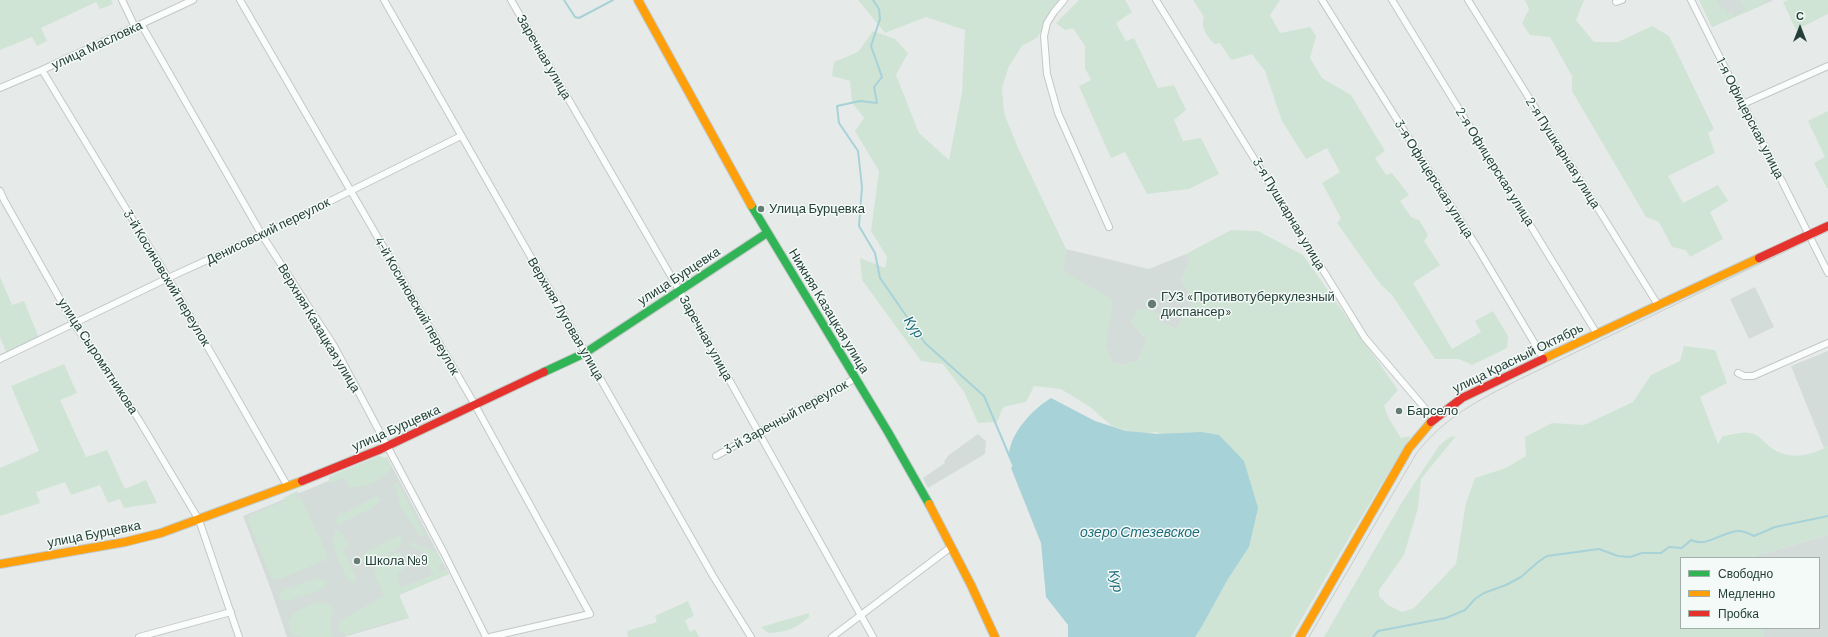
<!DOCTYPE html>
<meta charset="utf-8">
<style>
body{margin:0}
#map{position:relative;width:1828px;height:637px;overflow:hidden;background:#e6ebe9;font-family:Barlow,sans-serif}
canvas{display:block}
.legend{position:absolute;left:1680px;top:557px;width:140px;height:72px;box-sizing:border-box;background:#f4faf7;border:1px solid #a0afaa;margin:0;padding:5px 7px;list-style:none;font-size:12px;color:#233f37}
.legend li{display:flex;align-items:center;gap:8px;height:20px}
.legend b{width:20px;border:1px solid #a0afaa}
.north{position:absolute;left:1780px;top:8px;width:40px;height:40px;-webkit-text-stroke:3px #f4faf7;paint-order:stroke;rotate:0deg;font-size:11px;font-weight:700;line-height:16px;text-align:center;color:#233f37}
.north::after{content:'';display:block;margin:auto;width:14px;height:18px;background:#233f37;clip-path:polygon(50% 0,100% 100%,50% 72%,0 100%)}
</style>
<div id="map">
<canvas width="1828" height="637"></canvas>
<ul class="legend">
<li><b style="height:5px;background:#30b455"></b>Свободно</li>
<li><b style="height:5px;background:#ff9f0a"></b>Медленно</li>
<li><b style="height:5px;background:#e5322d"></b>Пробка</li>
</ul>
<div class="north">С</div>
</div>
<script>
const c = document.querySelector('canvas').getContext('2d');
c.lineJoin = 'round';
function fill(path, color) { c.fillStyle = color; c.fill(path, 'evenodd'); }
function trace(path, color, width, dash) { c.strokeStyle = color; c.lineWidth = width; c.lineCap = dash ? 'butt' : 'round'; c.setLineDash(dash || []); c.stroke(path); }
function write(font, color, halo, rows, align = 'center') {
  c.font = font + ' Barlow,sans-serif'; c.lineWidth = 3; c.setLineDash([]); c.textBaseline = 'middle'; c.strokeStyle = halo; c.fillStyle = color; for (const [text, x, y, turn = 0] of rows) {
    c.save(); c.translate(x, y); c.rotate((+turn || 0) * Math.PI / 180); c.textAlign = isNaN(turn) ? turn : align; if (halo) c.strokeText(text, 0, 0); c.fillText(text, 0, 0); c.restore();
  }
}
const built = new Path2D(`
 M1699 0H1774L1712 27Z
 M1066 249 1149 269 1186 254 1190 261 1181 280 1194 300 1176 329 1157 321V314L1144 308 1131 322 1147 340 1138 361 1121 365 1112 363 1106 347 1062 271Z
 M1755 287 1774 327 1749 339 1730 299Z
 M1828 351V446L1824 448 1791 366Z
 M978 434 986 441 985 454 928 488 923 478 945 463 944 461 949 455Z
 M387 457 449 574 399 595 409 618 344 637H287L270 587 243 516Z
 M1828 535V637H1764V628H1819V558H1748Z`);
const green = new Path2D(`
 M0 0H111L113 4 100 9 96 2 41 28 47 41 37 46 32 37 0 50Z
 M858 0H1061L1055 4 1038 37 1022 46 1009 66 1002 87 1004 113 1018 148 1066 249 1063 271 1113 300 1106 347 1112 363 1121 365 1138 361 1147 340 1131 322 1137 310 1144 308 1158 314 1157 321 1176 329 1194 300 1181 280 1190 261 1186 254 1231 230 1258 231 1303 255 1398 390 1384 406 1389 419 1401 438 1411 436 1353 531 1291 637H1195L1201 628 1228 579 1249 547 1157 432 1137 434 1112 426 1090 407 1061 389 1034 386 1026 402 1003 407 997 422 978 423 964 392 943 364 921 361 862 280 860 258 885 268 887 257 871 231 879 171 855 131 864 118 852 102 850 81 832 76 834 62 858 52 873 31 895 39 908 53 896 75 919 133 949 160 962 93 965 30 926 17 885 33Z
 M1079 0H1125L1132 12 1116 23 1126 41 1134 38 1158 88 1174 85 1186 110 1174 120 1183 141 1201 138 1219 174 1189 189 1147 194 1125 152 1111 158 1079 86 1091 80 1085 68V46L1073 28 1065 30 1056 23Z
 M1193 0H1280L1270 15 1280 33 1310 27 1316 36 1310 58 1322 78 1351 95 1385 151 1375 158 1386 175 1392 173 1409 195 1400 201 1411 217 1419 220 1428 235 1424 241 1440 265 1413 283 1452 349 1481 332 1475 321 1493 311 1508 336 1507 348 1472 365 1459 359H1435L1392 295 1381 285 1337 223 1341 218 1322 183 1340 172 1327 148 1306 159 1282 121 1265 71 1252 54 1231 60 1220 43 1215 44C1208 39 1200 27 1204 17Z
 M1525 0H1584L1576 20 1594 42H1618L1652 26 1669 36 1714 129 1708 133 1715 153 1668 176 1683 203 1718 185 1728 201 1710 212 1723 239 1690 257 1686 250 1672 247 1659 222 1646 217 1572 91V76L1550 37 1530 35 1522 23 1529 9Z
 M1699 0H1716L1721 10 1725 8 1728 14 1732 12 1734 16 1745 10 1740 0H1769L1763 1 1764 4 1712 27Z
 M1788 0H1828V14L1796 30 1783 2Z
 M1828 111V188H1827L1814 163 1825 157 1808 121Z
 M0 277 12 305 24 301 39 338 6 352 0 337Z
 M1684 346 1715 350 1727 383 1700 397 1718 444 1723 436C1731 435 1743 431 1751 433 1760 435 1765 444 1773 449 1789 460 1812 456 1828 446V535L1748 558H1681V628H1764V637H1324L1402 502 1425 467 1439 446 1450 437 1456 436 1421 479 1418 508 1404 555 1379 590V596L1388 605 1402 612 1414 608 1456 564 1466 503 1475 478 1506 468 1526 456 1525 437 1552 423 1584 425 1633 402 1651 375 1680 361Z
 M64 364 77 393 60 400 86 457 107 450 125 489 146 480 157 503 124 508 120 499 108 503 100 485 71 495 65 482 36 492 40 503 0 516V468L39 451 11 386Z
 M379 456 387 458 391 466C389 478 360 489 349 487L343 477 332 483 329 481V477L333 475Z
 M398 483 425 535 420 536C416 529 412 523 407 517 400 509 397 494 395 484Z
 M297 491 299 493 294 497 301 499 327 554 325 560 277 580 271 577 248 520 250 515 292 498 285 500 283 498Z
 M377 496 380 499 379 502 375 504 371 510 362 512 341 524H338L336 522 338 516Z
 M337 529 340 531 349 544 348 547 343 550 357 579 353 583 348 580C342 566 327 544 337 529Z
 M400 535 402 540 401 545 394 551 367 567 361 555Z
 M410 542 437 552 443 563 438 566 440 572 447 569 449 574 399 595 409 618 404 619V618L347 635 339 631 338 626 341 620 384 596 374 572C374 564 393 551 401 553V557L405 564 404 569 397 573 399 577 397 579 401 587 433 575 423 551 409 545Z
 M317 579 326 581V585L323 589 287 601 281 600 279 595 283 590Z
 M688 601 694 616 685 620 690 632 695 629 699 637H628L627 631 657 622 655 616Z
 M314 603 329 604 333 608 330 627 333 634 331 637H304L292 634 288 623 292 614Z
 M809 613V617C797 628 784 633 768 633L761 627Z`);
const water = new Path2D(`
 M1051 398 1095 421 1126 431 1158 434 1201 432 1219 435 1244 461 1258 508 1249 547 1228 579 1201 628 1195 637H1068V625L1046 597 1041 543 1011 468 1013 466C1012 462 1009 458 1009 454 1011 432 1033 409 1051 398Z`);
const stream = new Path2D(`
 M564 0 575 17 579 18 613 0
 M873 0 879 9 880 19 871 46 882 77 874 87 877 103 860 101 837 106 839 123 858 151 862 187 859 226 875 253 880 278 925 343 984 396 1014 467
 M1373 637 1378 631 1446 618 1465 610 1475 599 1484 593 1506 585 1521 577 1538 562 1547 556 1599 549 1618 556 1630 557 1642 553H1661L1669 547 1682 548 1691 540C1708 548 1722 531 1739 531 1744 531 1750 534 1754 536L1775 527 1828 516`);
const street = new Path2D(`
 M122 0 135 27
 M240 0 475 405 590 614 490 637
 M384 0 713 576 751 637
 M511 0 679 290 873 637
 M1064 0 1054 12 1047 23 1044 36 1047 74 1058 113 1109 227
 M1156 0 1365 338 1434 419
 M1322 0 1477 247 1544 359
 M1392 0 1597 334
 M1468 0 1658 305
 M1691 0 1828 273
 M1616 2 1622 0
 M141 24 262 235 334 346 444 553 486 637
 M42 70 168 278 288 487
 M0 88 42 70 193 0
 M1743 104 1828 66
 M0 191 4 200 74 324 107 370 139 420 199 520 239 637
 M0 359 168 278 262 235 461 136
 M1738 373 1744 376H1753L1828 343
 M716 456 856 378
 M139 637 231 612
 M832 637 951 547`);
const fast = new Path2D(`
 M751 205 888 432 929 504
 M544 372 585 353 767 233`);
const slow = new Path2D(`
 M638 0 751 205
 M1543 359 1759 258
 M929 504 971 585 995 637
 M0 564 125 542 161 533 302 481
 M1300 637 1409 448 1431 422`);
const jam = new Path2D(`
 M1759 258 1828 226
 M1431 422 1462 398 1543 359
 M302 481 381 449 544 372`);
const tram = new Path2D(`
 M1309 637 1416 454C1443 418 1479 400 1518 380L1828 231`);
const markers = [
 [761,209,4,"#677b75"],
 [1152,304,5,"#677b75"],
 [1399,411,4,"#677b75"],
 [357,561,4,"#677b75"]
];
const streetNames = [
 ["улица Масловка",97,45,-25],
 ["Заречная улица",544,57,60],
 ["1-я Офицерская улица",1750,118,63],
 ["2-я Пушкарная улица",1563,153,58],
 ["2-я Офицерская улица",1495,167,58],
 ["3-я Офицерская улица",1434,179,58],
 ["3-я Пушкарная улица",1289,214,59],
 ["Денисовский переулок",268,231,-26],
 ["улица Бурцевка",679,276,-33],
 ["3-й Косиновский переулок",167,278,59],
 ["4-й Косиновский переулок",417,306,60],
 ["Нижняя Казацкая улица",829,311,59],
 ["Верхняя Луговая улица",566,319,60],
 ["Верхняя Казацкая улица",319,328,59],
 ["Заречная улица",706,338,61],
 ["улица Сыромятникова",98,356,57],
 ["улица Красный Октябрь",1518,358,-26],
 ["3-й Заречный переулок",786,417,-29],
 ["улица Бурцевка",396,428,-24],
 ["улица Бурцевка",94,534,-11]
];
const poiNames = [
 ["Улица Бурцевка",769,209],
 ["ГУЗ «Противотуберкулезный",1161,297],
 ["диспансер»",1161,312],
 ["Барсело",1407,411],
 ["Школа №9",365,561]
];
const waterNames = [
 ["Кур",914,327,55],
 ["озеро Стезевское",1140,532],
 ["Кур",1116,581,77]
];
fill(built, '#d4dcd9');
fill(green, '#cfe4d5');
fill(water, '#a7d2d8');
trace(stream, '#a7d2d8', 2);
trace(street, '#c3c8c6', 8);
trace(fast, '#c1c9c6', 10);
trace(slow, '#c1c9c6', 10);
trace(jam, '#c1c9c6', 10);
trace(street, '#fbfcfc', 6);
trace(fast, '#30b455', 8);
trace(slow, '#ff9f0a', 8);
trace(jam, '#e5322d', 8);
trace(tram, '#c8ccca', 1);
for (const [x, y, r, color] of markers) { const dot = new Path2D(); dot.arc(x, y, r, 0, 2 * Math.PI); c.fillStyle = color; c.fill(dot); trace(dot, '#f4faf7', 1.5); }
write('13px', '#233f37', '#f4faf7', streetNames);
write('13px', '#233f37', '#f4faf7', poiNames, 'left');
write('italic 14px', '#1d6c7b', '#f4faf7', waterNames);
</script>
